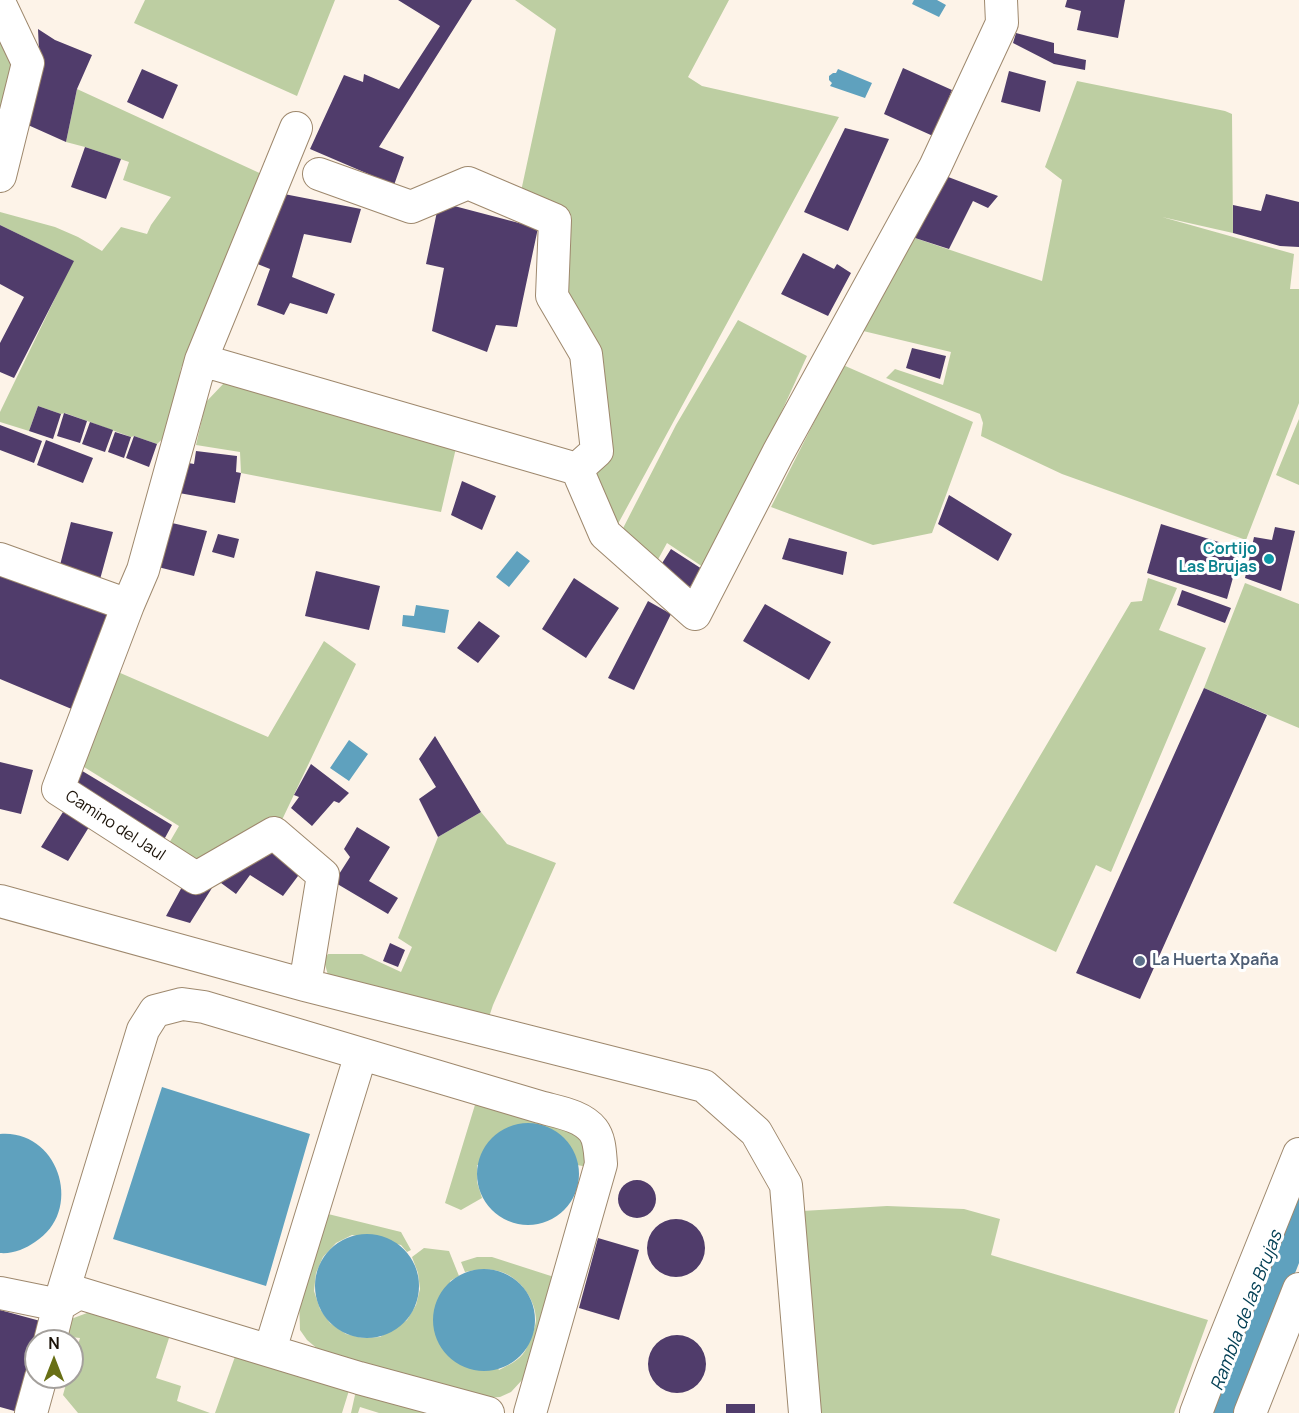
<!DOCTYPE html>
<meta charset="utf-8">
<style>
body{margin:0}
#map{position:relative;width:1299px;height:1413px;overflow:hidden;background:#fdf3e8;font-family:Manrope,sans-serif}
canvas{display:block}
.north{position:absolute;left:24px;top:1329px;width:60px;height:60px;box-sizing:border-box;background:#fff;border:2px solid #a4a09c;border-radius:50%;rotate:0deg;font-size:16px;font-weight:700;line-height:24px;text-align:center;color:#1b1208}
.north::after{content:'';display:block;margin:auto;width:21px;height:27px;background:#686f15;clip-path:polygon(50% 0,100% 100%,50% 72%,0 100%)}
</style>
<div id="map">
<canvas width="1299" height="1413"></canvas>
<div class="north">N</div>
</div>
<script>
const c = document.querySelector('canvas').getContext('2d');
c.lineJoin = 'round';
function fill(path, color) { c.fillStyle = color; c.fill(path, 'evenodd'); }
function trace(path, color, width, dash) { c.strokeStyle = color; c.lineWidth = width; c.lineCap = dash ? 'butt' : 'round'; c.setLineDash(dash || []); c.stroke(path); }
function write(font, color, halo, rows, align = 'center') {
  c.font = font + ' Manrope,sans-serif'; c.lineWidth = 6; c.setLineDash([]); c.textBaseline = 'middle'; c.strokeStyle = halo; c.fillStyle = color; for (const [text, x, y, turn = 0] of rows) {
    c.save(); c.translate(x, y); c.rotate((+turn || 0) * Math.PI / 180); c.textAlign = isNaN(turn) ? turn : align; if (halo) c.strokeText(text, 0, 0); c.fillText(text, 0, 0); c.restore();
  }
}
const green = new Path2D(`
 M145 0H335L297 96 134 23Z
 M515 0H729L688 77 702 86 839 117 613 533 589 469 603 456 560 296 562 212 520 196 556 29Z
 M0 38 9 55 15 80 0 143Z
 M1077 81 1225 111 1232 114 1233 233 1162 217 1294 254 1290 289H1299V403L1246 540 1062 474 981 436 983 423 980 414 886 378 895 369 943 385 951 352 859 330 909 236 1042 281 1062 180 1045 167Z
 M77 89 266 176 181 368 169 433 157 444 134 436 131 437 65 413 61 414 38 406 29 431 0 422V412L73 261 0 225V212L55 227 78 237 102 251 121 227 147 234 151 225 171 197 123 180 129 162 85 147 66 142Z
 M738 320 807 356 709 571 667 543 655 565 618 538 676 425Z
 M843 365 973 422 932 533 873 545 771 507Z
 M225 382 456 448 441 512 241 473 240 452 196 445 206 402Z
 M1299 419V485L1276 475Z
 M1148 578 1177 588 1159 630 1206 648 1111 872 1096 865 1056 952 953 903 1131 602 1142 601Z
 M1245 583 1299 604V728L1204 688Z
 M324 641 356 664 281 822 196 866 165 850 179 826 76 762 118 672 268 737Z
 M481 812 507 844 556 863 493 1005 488 1020 328 975 324 961 328 954H362L401 972 412 947 398 938 438 837Z
 M478 1095 581 1135 588 1167 577 1165 576 1158 477 1165V1182L482 1198 461 1210 445 1203Z
 M887 1206 964 1209 1000 1219 991 1255 1208 1320 1174 1413H816L802 1211Z
 M324 1213 401 1232 411 1250 407 1252 401 1245 352 1235 336 1243 323 1257 316 1273 314 1291 320 1309 330 1323 346 1334 363 1338 380 1337 407 1320 416 1305 420 1289 418 1273 412 1257 424 1248 449 1251 459 1276 450 1281 499 1370C508 1365 519 1361 525 1351 528 1346 536 1326 536 1320 536 1299 518 1275 498 1271 486 1268 476 1270 465 1272L461 1262 477 1257H492L554 1277 523 1379 511 1392 500 1397 486 1398 319 1350 307 1340 300 1330 299 1298Z
 M95 1310 170 1335 156 1378 181 1386 177 1401 210 1413H78L63 1395 68 1377H72V1365L80 1338 62 1336 71 1319Z
 M237 1351 351 1384 342 1413H215Z
 M357 1386 447 1413H379L360 1407 358 1413H351Z`);
const water = new Path2D(`
 M914 0H937L946 5 939 17 912 4Z
 M838 69 872 83 865 98 830 86 832 83 829 80V76L833 73H836Z
 M517 551 530 561 509 587 496 577Z
 M416 605 449 610 445 633 402 626 403 615 414 616Z
 M349 740 368 754 349 781 330 768Z
 M162 1087 310 1134 266 1286 113 1239Z
 M477 1174a51 51 0 1 1 102 0a51 51 0 1 1-102 0Z
 M0 1134C59 1129 85 1211 35 1242 25 1249 13 1254 0 1253Z
 M1299 1178V1263L1240 1413H1205Z
 M315 1286a52 52 0 1 1 104 0a52 52 0 1 1-104 0Z
 M433 1320a51 51 0 1 1 102 0a51 51 0 1 1-102 0Z`);
const building = new Path2D(`
 M398 0H472L379 147 404 157 394 185 310 149 344 75 363 82 364 74 399 89 440 26Z
 M1067 0H1125L1118 38 1077 30 1081 11 1065 7Z
 M38 29 55 40 92 55 77 89 66 142 28 125 40 73Z
 M1016 33 1054 43V53L1086 60 1085 70 1054 64 1013 43Z
 M903 68 952 90 933 136 884 114Z
 M142 69 178 85 163 119 127 102Z
 M1009 71 1046 81 1040 112 1001 102Z
 M845 128 889 139 848 231 804 212Z
 M85 147 121 159 106 199 71 187Z
 M943 175 998 196 988 208 973 201 949 249 909 236Z
 M284 194 361 209 351 243 304 234 292 277 335 294 327 314 290 303 284 315 257 305 270 269 255 263Z
 M1266 194 1299 202V247L1280 246 1233 233V205L1261 211Z
 M439 202 538 228 517 327 496 325 487 352 432 331 444 268 426 264Z
 M0 225 74 261 14 378 0 372V343L24 297 0 284Z
 M803 253 834 269 837 264 851 273 828 316 781 294Z
 M912 348 946 356 940 379 906 368Z
 M38 406 61 414 53 439 29 431Z
 M64 413 87 421 80 443 57 436Z
 M90 422 113 430 105 452 82 444Z
 M0 425 42 441 34 463 0 450Z
 M115 432 131 437 124 458 108 452Z
 M134 436 157 444 149 467 126 458Z
 M46 440 93 458 83 483 37 465Z
 M196 451 237 456 236 472 241 473 235 503 179 493 183 462 194 464Z
 M462 481 496 496 482 530 451 515Z
 M949 495 1012 534 998 561 938 524Z
 M71 522 113 532 99 583 58 573Z
 M172 523 207 531 194 576 158 567Z
 M1161 524 1241 549 1227 599 1147 573Z
 M1275 527 1295 531 1281 591 1245 578 1254 537 1272 540Z
 M218 534 239 539 234 558 212 552Z
 M789 538 847 552 843 575 782 559Z
 M671 549 702 569 690 587 659 568Z
 M316 571 380 586 369 630 305 616Z
 M0 572 105 612 111 625 74 710 0 679Z
 M574 578 619 608 586 658 542 629Z
 M1182 590 1231 608 1225 623 1177 605Z
 M648 601 671 614 634 690 608 678Z
 M765 604 831 642 809 680 743 641Z
 M479 621 500 636 478 663 457 648Z
 M1204 688 1267 715 1140 999 1076 973Z
 M435 736 481 812 438 837 419 799 436 787 419 759Z
 M0 762 33 770 21 814 0 809Z
 M311 764 349 793 339 803 334 801 312 826 291 808 299 797 294 795Z
 M79 769 172 825 160 847 66 786Z
 M63 812 89 827 68 861 41 847Z
 M357 827 390 847 369 881 398 898 388 914 334 882 350 857 344 849Z
 M275 843 304 868 283 896 250 875 236 894 217 880Z
 M217 880 190 923 166 916 183 885Z
 M390 943 405 950 398 967 383 961Z
 M618 1199a19 19 0 1 1 38 0a19 19 0 1 1-38 0Z
 M647 1248a29 29 0 1 1 58 0a29 29 0 1 1-58 0Z
 M598 1238 639 1250 619 1320 579 1308Z
 M0 1310 44 1322 36 1341V1349L18 1412 0 1407Z
 M648 1364a29 29 0 1 1 58 0a29 29 0 1 1-58 0Z
 M726 1404H755V1413H726Z`);
const minor = new Path2D(`
 M0 4 28 63 0 176
 M319 174 411 207 468 183 555 220 552 296 586 354 597 451 577 469
 M201 360 577 469 605 534 695 614 778 453 935 167 1002 23 1001 0
 M0 559 128 605 58 789 196 878 274 833 323 875 305 985
 M128 605 143 570 201 360 296 128
 M0 901 305 985 704 1086 756 1132 786 1185 805 1413
 M0 1293 59 1305 143 1030 155 1011 182 1004 204 1007 540 1107C557 1112 581 1115 593 1130 600 1139 600 1153 601 1164L530 1413
 M50 1341 59 1305 79 1293 359 1378 488 1413
 M270 1350 361 1054
 M31 1413 41 1377
 M1196 1413 1213 1368 1299 1154
 M1250 1413 1299 1289`);
const markers = [
 [1269,559,6,"#0f9aa8"],
 [1140,961,6,"#5c6f8a"]
];
const cultureNames = [
 ["Cortijo",1257,550],
 ["Las Brujas",1257,568]
];
const streetNames = [
 ["Camino del Jaul",115,826,33]
];
const serviceNames = [
 ["La Huerta Xpaña",1152,961]
];
const waterNames = [
 ["Rambla de las Brujas",1247,1311,-69]
];
fill(green, '#bdcea2');
fill(water, '#5fa1be');
fill(building, '#503c6b');
trace(minor, '#9e886d', 34);
trace(minor, '#fff', 32);
for (const [x, y, r, color] of markers) { const dot = new Path2D(); dot.arc(x, y, r, 0, 2 * Math.PI); c.fillStyle = color; c.fill(dot); trace(dot, '#fff', 2); }
write('bold 16px', '#0d838f', '#fff', cultureNames, 'right');
write('16px', '#1b1208', '#fff', streetNames);
write('bold 16px', '#4e5e75', '#fff', serviceNames, 'left');
write('italic 18px', '#044055', '#fff', waterNames);
</script>
